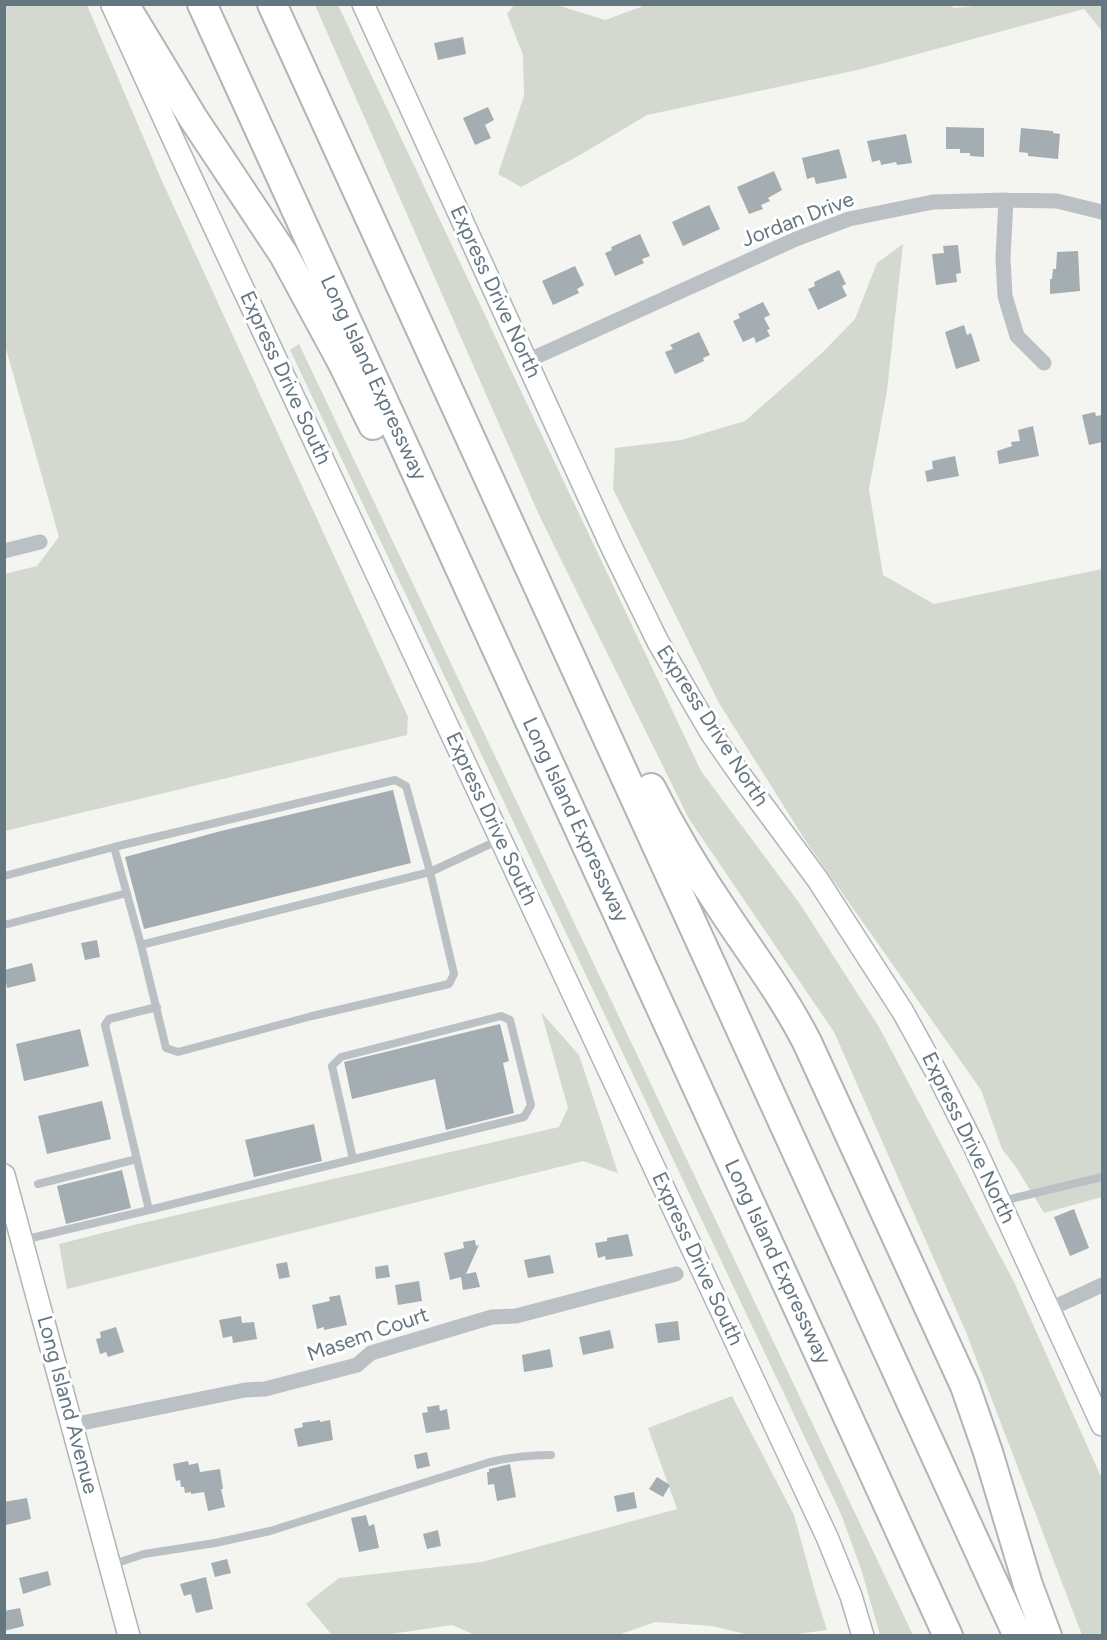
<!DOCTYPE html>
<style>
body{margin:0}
#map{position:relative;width:1107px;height:1640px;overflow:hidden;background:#f4f4f0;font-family:Figtree,sans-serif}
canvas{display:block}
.frame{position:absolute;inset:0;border:6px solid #647781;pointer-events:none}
</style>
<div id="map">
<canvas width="1107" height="1640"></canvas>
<div class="frame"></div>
</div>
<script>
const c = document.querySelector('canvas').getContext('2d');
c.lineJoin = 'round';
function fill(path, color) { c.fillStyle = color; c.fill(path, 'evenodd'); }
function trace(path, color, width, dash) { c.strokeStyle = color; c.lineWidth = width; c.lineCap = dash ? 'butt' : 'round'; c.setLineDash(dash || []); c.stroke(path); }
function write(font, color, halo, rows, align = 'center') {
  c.font = font + ' Figtree,sans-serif'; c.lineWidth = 6; c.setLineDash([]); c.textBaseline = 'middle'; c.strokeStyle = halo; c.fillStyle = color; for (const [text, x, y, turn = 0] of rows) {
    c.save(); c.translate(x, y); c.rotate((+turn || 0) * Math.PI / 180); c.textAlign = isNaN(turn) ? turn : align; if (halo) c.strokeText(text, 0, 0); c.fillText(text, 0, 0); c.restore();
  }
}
const green = new Path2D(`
 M5 4 87 5 162 181 408 717 407 735 5 831V574L37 566 59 537 5 345Z
 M543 4 560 6 605 20 649 4H952L953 8 995 4H1102V31L1084 9 862 69 647 115 580 155 521 187 498 174 524 96 523 55 507 14 514 5Z
 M315 5H338L701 771 800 904 879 1027 1014 1282 1102 1479V1635H1082L966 1332 834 1032 689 819 539 515Z
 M903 244 887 391 869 489 883 575 934 604 1102 569V1197L1044 1213 1016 1167 1002 1149 981 1090 807 843 719 703 613 489 615 448 681 440 745 421 822 353 855 319 877 263Z
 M299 344 913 1635H880L861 1569 841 1514 290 350Z
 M541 1012 579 1055 618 1173 583 1161 67 1289 59 1244 138 1224 559 1127 568 1108Z
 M732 1396 794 1515 816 1595 827 1630 790 1635 754 1636 712 1626 655 1622 615 1636 475 1635 452 1625 384 1635H332L306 1604 339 1578 482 1562 677 1509 648 1428Z`);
const building = new Path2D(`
 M463 37 466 54 438 60 434 43Z
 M488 107 494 120 485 125 491 138 475 145 463 118Z
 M946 127 984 128V157L970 156V153H960V149H946Z
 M1021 128 1053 131V133L1060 134 1058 159 1028 156V153L1019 152Z
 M906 134 912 163 897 165 896 162 881 165 880 160 872 162 867 141Z
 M839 149 847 178 816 184 814 177 807 179 802 158Z
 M774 171 782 190 768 198 770 201 761 205 763 209 749 214 737 187Z
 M709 205 720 229 683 246 672 222Z
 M640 234 650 256 642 259 644 263 615 276 605 253 612 250 611 247Z
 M958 245 961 273 956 274 957 282 936 285 932 254 944 253 943 246Z
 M1078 251 1080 291 1050 294V279H1052L1053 269H1056L1057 252Z
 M575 266 584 285 577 289 579 293 553 305 542 281Z
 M839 270 846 284 842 286 847 296 818 310 808 289 815 286 814 282Z
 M763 302 770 315 764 318 770 329 767 330 770 336 756 343 754 337 743 342 733 321 740 318 738 314Z
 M964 325 967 335 971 333 980 361 956 369 945 332Z
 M699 332 710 355 703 358 704 361 675 374 665 352 673 349 670 345Z
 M1095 412 1096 416 1102 415V442L1089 445 1082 415Z
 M1033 426 1039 456 999 464 997 451 1012 446 1011 442 1020 441 1018 430Z
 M955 456 959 476 927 482 925 471 933 469 932 461Z
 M393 790 411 863 144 929 125 857 221 831Z
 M97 940 100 957 85 960 81 943Z
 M32 963 36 981 7 988 4 970Z
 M500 1024 509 1061 503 1063 514 1113 446 1130 435 1079 352 1099 344 1062Z
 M80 1029 89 1066 24 1081 16 1044Z
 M102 1101 111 1139 47 1154 38 1116Z
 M314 1124 322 1161 254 1177 245 1140Z
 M122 1170 131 1208 66 1224 57 1186Z
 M1074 1209 1089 1248 1070 1256 1054 1217Z
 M628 1234 633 1256 606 1260 605 1256 598 1258 595 1243 607 1241V1238Z
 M475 1240 476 1246 479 1245 466 1274 476 1272 480 1287 463 1290 461 1277 450 1280 444 1253 464 1248 463 1242Z
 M550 1255 554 1273 528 1278 524 1260Z
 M287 1262 290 1277 279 1279 276 1264Z
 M388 1265 390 1277 376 1279 375 1267Z
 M419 1281 422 1301 398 1305 395 1285Z
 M340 1295 347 1325 324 1330V1327L317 1329 312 1305 330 1301 329 1297Z
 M241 1316 242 1323 254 1322 257 1339 233 1343 232 1336 223 1338 219 1320Z
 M678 1321 680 1340 658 1343 655 1324Z
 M116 1327 124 1352 108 1357 106 1352 100 1354 96 1339 101 1338 100 1332Z
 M610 1330 614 1348 583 1355 579 1337Z
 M550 1349 553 1367 524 1372 522 1355Z
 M439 1405 440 1411 447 1409 450 1429 426 1433 422 1413 428 1412 427 1407Z
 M320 1420V1422L330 1420 333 1440 298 1447 294 1429 303 1427 302 1423Z
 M427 1452 430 1466 417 1469 414 1455Z
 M188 1461 189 1465 198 1463 200 1472 220 1469 223 1489H221L225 1507 208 1511 204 1492 191 1494V1492L185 1493 184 1487H181L180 1480 176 1481 173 1464Z
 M510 1464 516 1497 497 1501 494 1484 488 1485 487 1472H489V1469Z
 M657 1477 670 1485 663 1497 649 1489Z
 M634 1492 637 1508 617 1512 614 1496Z
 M27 1498 31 1519 6 1525 4 1502Z
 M366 1515 369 1526 374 1524 379 1548 359 1552 351 1518Z
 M438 1530 441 1546 427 1549 423 1534Z
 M227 1559 231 1573 215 1577 211 1563Z
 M48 1571 51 1585 23 1594 19 1578Z
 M206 1577 213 1609 196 1613 191 1594 184 1596 180 1584Z
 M20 1608 24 1626 4 1631V1611Z`);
const lane = new Path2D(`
 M4 876 114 847
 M4 925 127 893
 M141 945 114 847 395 780 406 786 430 872 454 974 449 984 312 1016 178 1052 166 1048 141 945 430 872 499 840
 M38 1184 137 1159
 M1002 1201 1102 1177
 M149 1210 524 1117 531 1105 510 1020 501 1016 341 1057 332 1066 353 1159
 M23 1240 149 1210 105 1025 109 1019 157 1007
 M111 1565 144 1554 215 1543 270 1531 490 1462C511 1457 530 1455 551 1455`);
const street = new Path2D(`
 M1006 200 1003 258 1005 296 1017 336 1044 363
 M527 361 796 239 849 219 933 202 1006 200 1057 201 1102 212
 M4 551 40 542
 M1050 1309 1102 1285
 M72 1425 245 1390 265 1389 357 1365 371 1353 492 1317 516 1316 676 1274`);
const secondary = new Path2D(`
 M363 4 612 548 658 642 711 733 741 776 818 880 903 1012 940 1079 975 1148 1102 1425
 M112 5 181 156 827 1537 851 1596 863 1636
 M4 1175 129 1636`);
const highway = new Path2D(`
 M124 4 193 118 284 255 342 362 373 425
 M202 4 948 1636
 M272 4 1018 1636
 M651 788C673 832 698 874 726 915 754 957 784 997 807 1042L965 1386 988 1452 1028 1585 1047 1636`);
const streetNames = [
 ["Jordan Drive",798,220,-21],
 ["Express Drive North",495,292,65],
 ["Express Drive South",285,378,65],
 ["Long Island Expressway",373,378,65],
 ["Express Drive North",712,726,57],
 ["Express Drive South",491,819,65],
 ["Long Island Expressway",575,820,65],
 ["Express Drive North",968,1138,64],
 ["Express Drive South",697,1259,65],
 ["Long Island Expressway",777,1262,65],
 ["Masem Court",368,1335,-19],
 ["Long Island Avenue",67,1405,75]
];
fill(green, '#d4d9d0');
fill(building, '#a4aeb2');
trace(secondary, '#afb6b9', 24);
trace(highway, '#b0b5b7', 32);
trace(lane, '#bac0c3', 8);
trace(street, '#bac0c3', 15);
trace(secondary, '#fff', 21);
trace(highway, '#fff', 28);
write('21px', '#647781', '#fff', streetNames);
</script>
